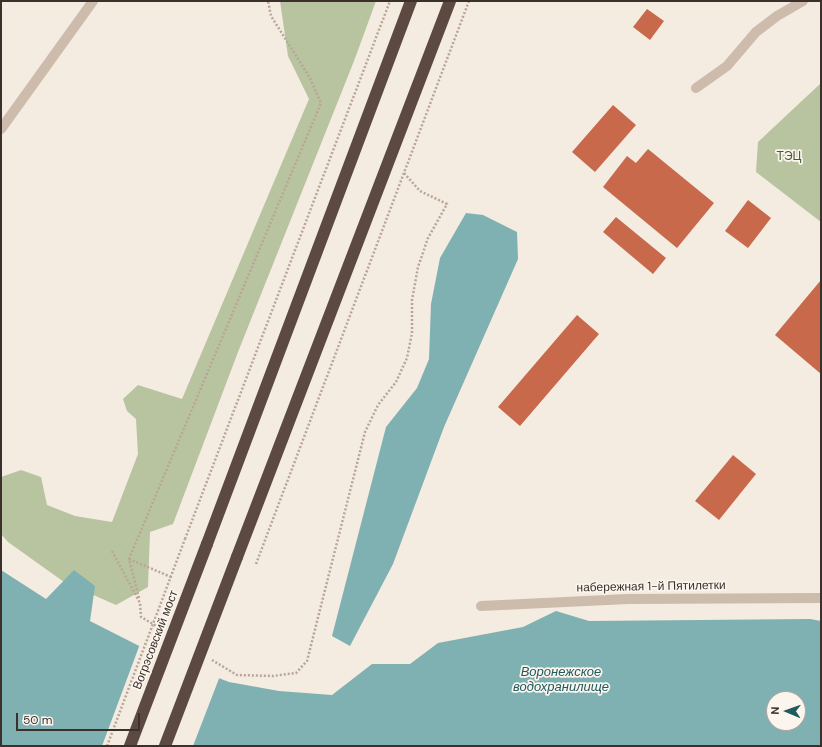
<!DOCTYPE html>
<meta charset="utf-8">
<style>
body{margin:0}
#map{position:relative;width:822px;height:747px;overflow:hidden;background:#f4ebe1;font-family:"DM Sans",sans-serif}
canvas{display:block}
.frame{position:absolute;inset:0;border:2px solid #3b302b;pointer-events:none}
.north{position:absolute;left:766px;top:691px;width:40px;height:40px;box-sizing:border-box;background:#fbf5ee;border:1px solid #aea6a0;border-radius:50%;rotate:272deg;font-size:11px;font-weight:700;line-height:16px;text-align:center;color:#3b302b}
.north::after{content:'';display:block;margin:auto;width:14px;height:18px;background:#1f5a5e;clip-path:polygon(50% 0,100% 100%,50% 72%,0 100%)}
.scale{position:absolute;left:16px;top:713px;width:124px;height:18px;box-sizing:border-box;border:2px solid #3b302b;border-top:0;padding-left:5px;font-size:12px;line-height:14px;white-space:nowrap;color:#3b302b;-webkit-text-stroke:3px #fbf5ee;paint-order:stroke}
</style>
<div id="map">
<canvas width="822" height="747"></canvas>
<div class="frame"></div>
<div class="north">N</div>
<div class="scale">50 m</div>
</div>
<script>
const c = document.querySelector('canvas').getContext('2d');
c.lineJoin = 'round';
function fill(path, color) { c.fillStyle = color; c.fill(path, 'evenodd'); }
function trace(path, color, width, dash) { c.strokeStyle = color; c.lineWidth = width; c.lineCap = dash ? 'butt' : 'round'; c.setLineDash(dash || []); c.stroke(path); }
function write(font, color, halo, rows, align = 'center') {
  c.font = font + ' "DM Sans",sans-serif'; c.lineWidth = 3.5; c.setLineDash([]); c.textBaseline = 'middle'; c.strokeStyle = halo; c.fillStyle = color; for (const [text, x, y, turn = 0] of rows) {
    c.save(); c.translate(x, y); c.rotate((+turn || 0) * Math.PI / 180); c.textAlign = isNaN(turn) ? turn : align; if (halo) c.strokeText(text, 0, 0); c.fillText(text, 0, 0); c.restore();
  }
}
const green = new Path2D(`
 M280 1H376L354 61 238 352 173 524 150 532 148 587 116 605 64 582 8 542 1 534V477L21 470 41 477 47 505 75 516 112 522 138 454 136 419 127 411 123 399 138 385 182 399 309 99 288 56Z
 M821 83V222L756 172 758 142Z`);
const water = new Path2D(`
 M466 213 483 215 517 232 518 259 444 427 393 564 350 646 332 636 386 427 417 388 429 359 431 304 440 258Z
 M1 570 46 599 74 570 95 586 90 621 151 652 229 682 279 691 332 695 372 664H410L438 643 523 627 556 611 589 621 810 619 821 621V746H1ZM774 699H798V723H774Z`);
const pier = new Path2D(`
 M140 644 152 650 220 676 193 746H102Z`);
const building = new Path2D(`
 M647 9 664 21 650 40 633 27Z
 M613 105 636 125 595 172 572 152Z
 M648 149 714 203 677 248 603 187 627 156 636 163Z
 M748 200 771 218 748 248 725 231Z
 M616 217 666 258 653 274 603 232Z
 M821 280V374L775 335Z
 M577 315 599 334 520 426 498 407Z
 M733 455 756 474 719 520 695 501Z`);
const path = new Path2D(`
 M185 539 390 1
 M112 551 140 603 141 617 160 628
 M129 559 171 577
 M256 564 469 1
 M139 598 129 559 321 103 310 78 271 16 268 1
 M212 660 237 675 273 676 296 673 307 661 365 432 378 405 396 382 407 358 412 333V300L418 267 428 238 447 204 420 191 404 173`);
const minor = new Path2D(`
 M696 88 727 66 756 32 777 16 803 1
 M1 129 93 1
 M481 606 628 599 821 598`);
const highway = new Path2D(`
 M207 544 411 1
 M237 557 450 1`);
const pathBridge = new Path2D(`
 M107 746 185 539`);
const highwayBridge = new Path2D(`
 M130 746 207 544
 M165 746 237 557`);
const parkNames = [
 ["ТЭЦ",789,157]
];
const streetNames = [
 ["набережная 1-й Пятилетки",651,587,-1],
 ["Вогрэсовский мост",156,640,-69]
];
const waterNames = [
 ["Воронежское",561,673],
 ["водохранилище",561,688]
];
fill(green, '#b8c4a0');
fill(water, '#7fb0b2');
fill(pier, '#f4ebe1');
fill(building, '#c8694b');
trace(path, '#b9a596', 2.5, [2, 2]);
trace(minor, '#cdbbac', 10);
trace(highway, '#5c4a42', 12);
trace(pathBridge, '#b9a596', 2.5, [2, 2]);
trace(highwayBridge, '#5c4a42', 12);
write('12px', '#4a5a2e', '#fbf5ee', parkNames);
write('12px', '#3b302b', '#fbf5ee', streetNames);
write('italic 13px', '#1f5a5e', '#fbf5ee', waterNames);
</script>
